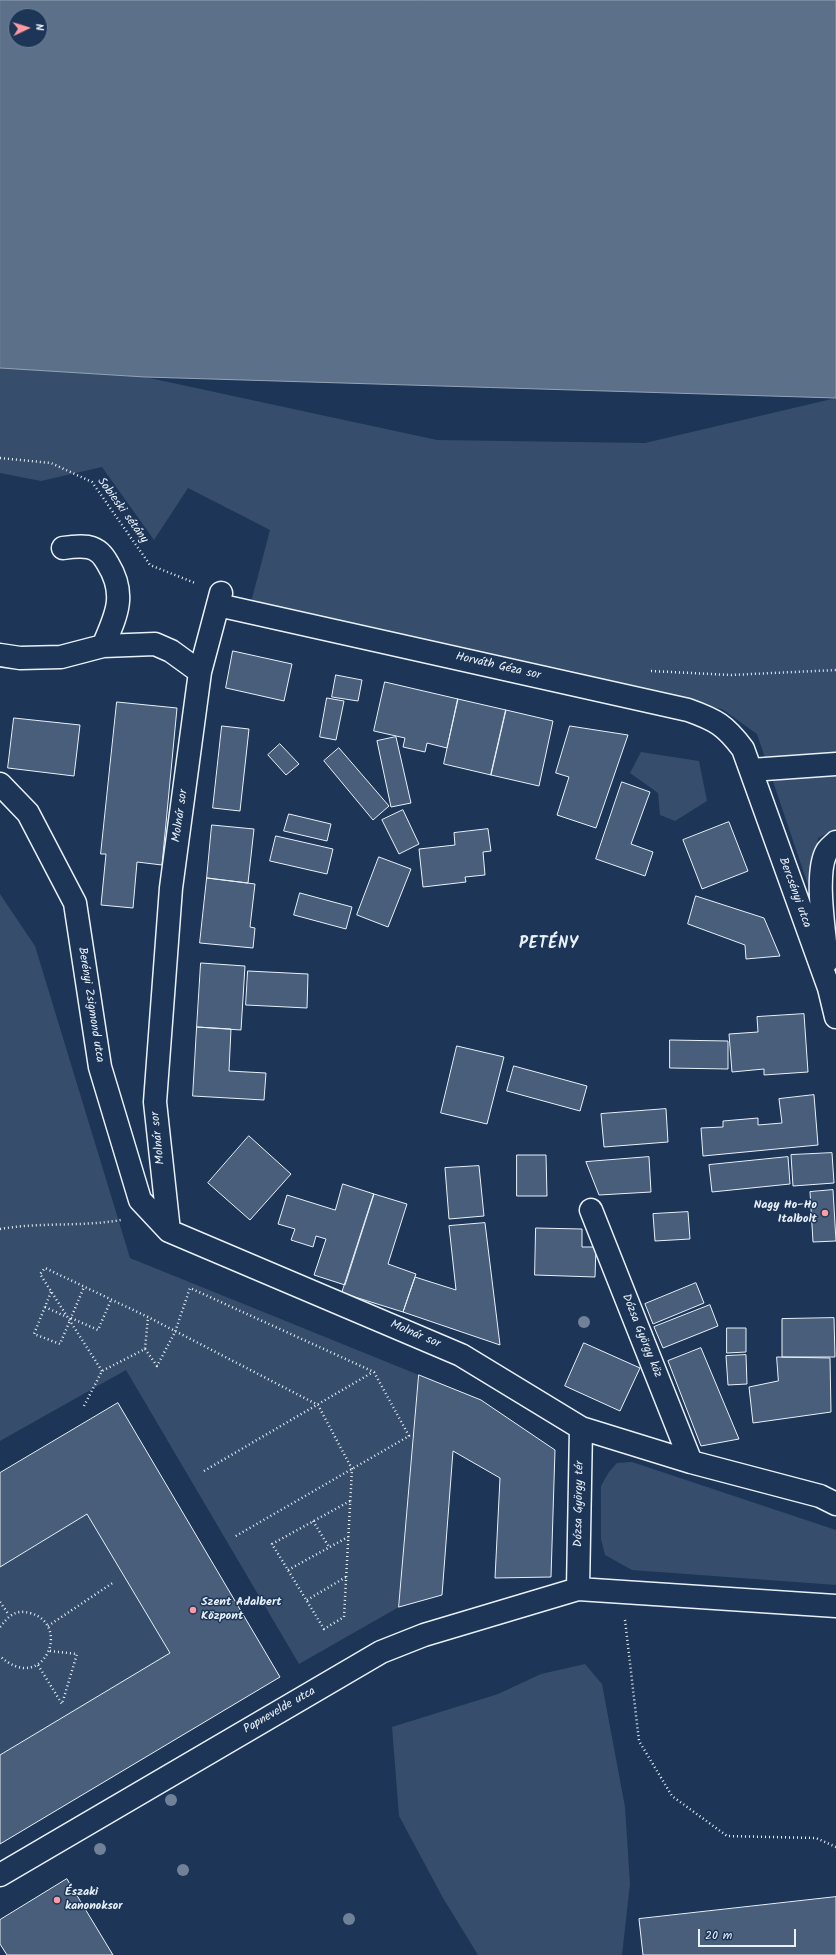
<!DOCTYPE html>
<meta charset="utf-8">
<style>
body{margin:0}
#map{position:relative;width:836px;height:1955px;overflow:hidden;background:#1d3557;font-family:Kalam,sans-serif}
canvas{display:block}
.north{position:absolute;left:8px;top:8px;width:40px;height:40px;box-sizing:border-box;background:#1d3557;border:1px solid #6e8097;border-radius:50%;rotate:86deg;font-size:11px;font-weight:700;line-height:16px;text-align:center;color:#e8f1f8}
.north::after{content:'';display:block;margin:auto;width:14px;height:18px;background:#ff9aa2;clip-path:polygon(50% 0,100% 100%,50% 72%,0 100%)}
.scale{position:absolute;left:698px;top:1929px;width:98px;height:18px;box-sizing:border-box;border:2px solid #e8f1f8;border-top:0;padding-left:5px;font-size:12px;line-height:14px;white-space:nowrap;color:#e8f1f8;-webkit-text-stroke:3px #1d3557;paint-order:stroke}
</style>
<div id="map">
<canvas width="836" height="1955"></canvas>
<div class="north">N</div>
<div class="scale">20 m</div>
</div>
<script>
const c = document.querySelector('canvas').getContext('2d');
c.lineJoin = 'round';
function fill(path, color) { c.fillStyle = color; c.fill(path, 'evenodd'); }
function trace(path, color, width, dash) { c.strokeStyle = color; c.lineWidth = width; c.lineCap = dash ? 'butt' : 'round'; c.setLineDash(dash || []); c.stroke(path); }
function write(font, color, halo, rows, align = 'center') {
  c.font = font + ' Kalam,sans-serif'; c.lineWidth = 3; c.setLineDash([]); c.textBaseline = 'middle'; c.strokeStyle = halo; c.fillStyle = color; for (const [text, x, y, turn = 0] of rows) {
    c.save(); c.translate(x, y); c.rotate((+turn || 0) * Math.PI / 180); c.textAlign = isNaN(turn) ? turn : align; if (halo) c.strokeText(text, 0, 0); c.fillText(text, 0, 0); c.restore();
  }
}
const green = new Path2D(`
 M0 368 145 377 437 440 645 443 836 398V829L818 838 813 866V900L757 734 722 709 250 606 270 530 188 488 154 540 102 467 41 481 0 473Z
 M641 752 699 761 707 801 675 821 660 815 658 793 630 773Z
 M0 894 35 946 130 1258 419 1375 399 1607 299 1664 126 1370 0 1441Z
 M632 1462 836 1530V1585L632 1570 605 1555 601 1539V1486L609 1472 617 1463Z
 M87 1514 170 1653 0 1755V1567Z
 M585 1664 602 1684 625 1807 630 1884 622 1955H478L443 1898 399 1816 392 1727 498 1694 541 1674Z`);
const water = new Path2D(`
 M0 0H836V398L145 377 0 368ZM16 16H40V40H16Z`);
const building = new Path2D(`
 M233 651 292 664 284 701 226 688Z
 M336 675 362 680 358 701 332 697Z
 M385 682 458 699 447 748 427 743 425 752 403 747 405 738 374 731Z
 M327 698 344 701 336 740 320 737Z
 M458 699 506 710 491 775 444 764Z
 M117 702 177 708 162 865 137 862 133 908 101 905 106 854H101Z
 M506 710 553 721 539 786 491 775Z
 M14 718 80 725 74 776 8 768Z
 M222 726 249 729 240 811 213 808Z
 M570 726 628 735 596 828 557 815 569 777 556 773Z
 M396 737 411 803 391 807 377 741Z
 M280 744 299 764 286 775 268 755Z
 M339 748 389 806 373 820 324 761Z
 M622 782 650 792 631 844 653 852 645 876 596 859Z
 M403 810 419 844 399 854 382 820Z
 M289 814 331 824 327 841 284 831Z
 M729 822 748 871 702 889 683 840Z
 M212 825 254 829 248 883 207 878Z
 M488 829 491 851 483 852 485 875 465 877 466 882 423 887 419 849 455 845 454 833Z
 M276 836 333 849 327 874 270 861Z
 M379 857 411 869 388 927 357 915Z
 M207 878 255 884 250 927 255 928 253 948 200 943Z
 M300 893 352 907 346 929 294 915Z
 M696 896 764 918 780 956 746 959 745 945 688 924Z
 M201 963 245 966 241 1030 197 1027Z
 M248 971 308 974 307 1008 246 1005Z
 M804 1014 808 1072 764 1075V1069L732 1072 729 1034 758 1032 757 1017Z
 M197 1027 231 1029 229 1071 266 1073 264 1100 193 1096Z
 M670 1040 728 1041V1069L670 1068Z
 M457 1046 504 1057 487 1124 441 1113Z
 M514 1066 587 1086 580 1111 507 1091Z
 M814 1095 818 1145 703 1156 701 1128 723 1127V1121L758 1118V1125L782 1123 779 1099Z
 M666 1109 668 1142 604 1147 601 1114Z
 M249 1136 291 1174 250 1220 208 1183Z
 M832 1153 834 1183 793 1186 791 1155Z
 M517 1155H546L547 1196H517Z
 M649 1157 651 1192 599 1195 586 1162Z
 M788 1157 790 1184 712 1192 709 1165Z
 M479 1166 484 1216 449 1219 445 1168Z
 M343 1184 374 1194 345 1285 314 1275 326 1239 316 1236 313 1247 291 1240 295 1229 278 1224 287 1195 335 1210Z
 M833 1190 836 1241 813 1242 810 1192Z
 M374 1194 407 1204 388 1264 416 1274 403 1312 342 1293Z
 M688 1212 690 1239 655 1241 653 1214Z
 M485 1223 500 1345 403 1312 415 1277 456 1290 449 1226Z
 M536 1228 582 1229V1247H596L595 1277 535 1275Z
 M696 1283 704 1303 653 1324 645 1304Z
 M710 1305 718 1326 663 1348 654 1327Z
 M834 1318 835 1357H782V1319Z
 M727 1328H746V1352L727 1353Z
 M584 1343 640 1368 620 1411 565 1386Z
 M701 1348 739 1439 701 1446 668 1361Z
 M746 1355 747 1384 728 1385 726 1356Z
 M777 1357 830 1358 831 1412 753 1423 749 1387 778 1381Z
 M419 1375 481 1400 555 1450 551 1577 495 1578 500 1478 453 1451 442 1595 399 1607Z
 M118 1403 280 1677 0 1844V1755L170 1653 87 1514 0 1567V1473Z
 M67 1879 113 1955H7L0 1944V1920Z
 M836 1897V1955H643L639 1919Z`);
const path = new Path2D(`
 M0 458 51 463 92 482 150 565 195 583
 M651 671 731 675 836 670
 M0 1229C40 1222 81 1227 121 1220
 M51 1292 34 1334 60 1344 84 1287
 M45 1307 67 1317
 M71 1318 98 1330 111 1300
 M145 1349 157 1366 175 1332 190 1288 374 1372 409 1436 234 1537
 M102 1371 40 1274 45 1268 148 1317 318 1405 352 1469 344 1617 324 1629 272 1544 350 1501
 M84 1406 102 1371 145 1349 148 1317
 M204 1471 373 1372
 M313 1521 329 1547
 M288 1570 348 1537
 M307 1600 346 1577
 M0 1602 9 1615
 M625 1620 639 1741 672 1796 727 1836 816 1838 836 1847
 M48 1626 114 1582
 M0 1627C9 1616 15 1609 30 1613 73 1624 43 1696 0 1656
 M50 1651 77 1654 62 1704
 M38 1665 62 1704`);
const minor = new Path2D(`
 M63 548C70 547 80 546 88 547 98 549 103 555 108 564 127 595 116 616 103 646
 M218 605 688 710C716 720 725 725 743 749L829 988 836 1017
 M0 655 20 658 61 657 103 646 155 644 171 651 200 672
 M751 770 836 764
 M0 784 28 813 75 903 100 1067 140 1200 169 1231 461 1355 581 1428 691 1462 820 1496 836 1504
 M827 961C825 935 814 872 827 851 829 848 833 845 836 842
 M591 1210 691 1462
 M169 1231 155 1102 171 888 200 672 221 593
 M578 1589 581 1428
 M0 1875 381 1652 424 1635 578 1589 836 1606`);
const trees = [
 [584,1322],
 [171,1800],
 [100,1849],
 [183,1870],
 [349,1919]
];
const markers = [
 [825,1213,4,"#ff9aa2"],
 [193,1610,4,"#ff9aa2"],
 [57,1900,4,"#ff9aa2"]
];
const streetNames = [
 ["Sobieski sétány",122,511,54],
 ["Horváth Géza sor",498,667,13],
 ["Molnár sor",181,816,-82],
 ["Bercsényi utca",794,893,70],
 ["Berényi Zsigmond utca",90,1005,81],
 ["Molnár sor",159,1138,-96],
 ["Molnár sor",415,1335,23],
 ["Dózsa György köz",641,1336,68],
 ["Dózsa György tér",580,1504,-89],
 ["Papnevelde utca",280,1711,-30]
];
const poiNames = [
 ["Nagy Ho-Ho",817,1206,"right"],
 ["Italbolt",817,1220,"right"],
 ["Szent Adalbert",201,1603],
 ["Központ",201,1617],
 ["Északi",65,1893],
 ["kanonoksor",65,1907]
];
const districtNames = [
 ["PETÉNY",549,945]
];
fill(green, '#374d6c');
fill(water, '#5d7089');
trace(water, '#95a4b5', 1);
fill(building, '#495e7a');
trace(building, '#e8f1f8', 1);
trace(minor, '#e8f1f8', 25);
trace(path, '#e8f1f8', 2.5, [1, 3]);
trace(minor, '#1d3557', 22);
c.fillStyle = '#708198';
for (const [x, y] of trees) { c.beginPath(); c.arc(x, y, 6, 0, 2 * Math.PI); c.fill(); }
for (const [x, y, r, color] of markers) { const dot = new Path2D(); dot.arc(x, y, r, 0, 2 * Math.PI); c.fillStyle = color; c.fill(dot); trace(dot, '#1d3557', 1.5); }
write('12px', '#e8f1f8', '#1d3557', streetNames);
write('bold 12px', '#e8f1f8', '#1d3557', poiNames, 'left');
c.letterSpacing = '1px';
write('bold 16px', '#e8f1f8', '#1d3557', districtNames);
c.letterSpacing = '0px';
</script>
